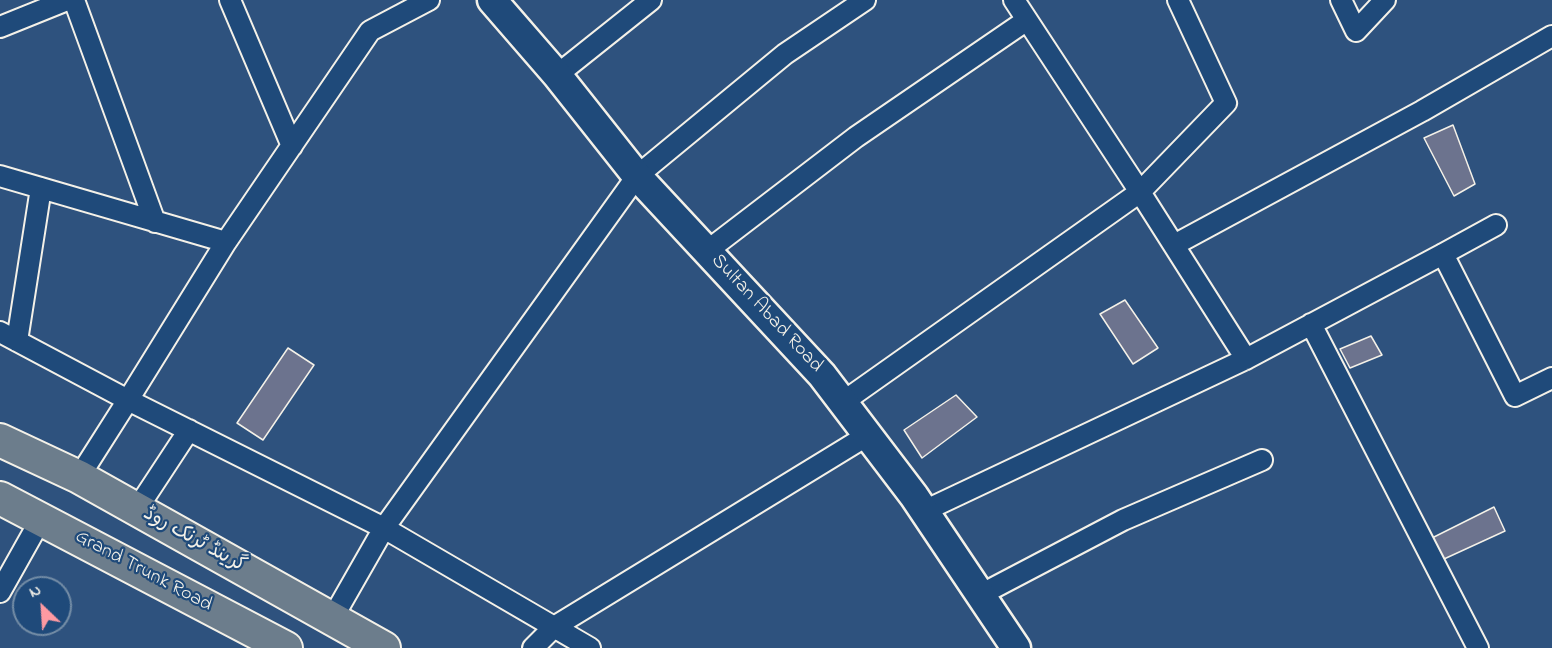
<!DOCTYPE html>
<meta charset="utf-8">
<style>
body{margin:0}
#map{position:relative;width:1552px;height:648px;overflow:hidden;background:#2e527e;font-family:"Indie Flower",sans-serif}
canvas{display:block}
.north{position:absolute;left:12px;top:576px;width:60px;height:60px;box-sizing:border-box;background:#1f4a7a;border:2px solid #748da6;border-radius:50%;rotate:335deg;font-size:16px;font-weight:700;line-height:24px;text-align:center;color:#f4f1e8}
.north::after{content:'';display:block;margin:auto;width:21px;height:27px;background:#ff9aa2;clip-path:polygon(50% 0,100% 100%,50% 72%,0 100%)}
</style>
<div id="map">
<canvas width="1552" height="648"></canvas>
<div class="north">N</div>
</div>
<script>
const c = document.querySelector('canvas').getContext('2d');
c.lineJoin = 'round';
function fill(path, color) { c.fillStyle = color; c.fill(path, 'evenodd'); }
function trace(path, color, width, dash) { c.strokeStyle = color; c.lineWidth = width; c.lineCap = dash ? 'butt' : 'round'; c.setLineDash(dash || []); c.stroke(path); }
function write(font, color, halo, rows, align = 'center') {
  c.font = font + ' "Indie Flower","Playpen Sans Arabic",sans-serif'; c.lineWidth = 4.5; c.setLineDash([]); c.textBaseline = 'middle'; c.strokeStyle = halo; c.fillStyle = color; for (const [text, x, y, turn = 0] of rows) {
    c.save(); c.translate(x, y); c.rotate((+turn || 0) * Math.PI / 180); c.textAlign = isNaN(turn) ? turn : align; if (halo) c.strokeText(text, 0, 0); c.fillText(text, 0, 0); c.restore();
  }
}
const building = new Path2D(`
 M1453 125 1475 184 1454 196 1424 138Z
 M1125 300 1158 348 1133 364 1100 314Z
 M1371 336 1382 355 1350 368 1340 349Z
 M288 348 314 365 263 440 237 423Z
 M956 395 977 417 922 458 904 430Z
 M1494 507 1505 531 1444 559 1432 538Z`);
const street = new Path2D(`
 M74 0 155 222
 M230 0 292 146
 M1014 0 1140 192 1226 103 1178 0
 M1341 0 1356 31 1385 0
 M0 27 67 0
 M557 75 651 0
 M0 176 226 242 128 400 79 477
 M226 242 370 31 429 0
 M1174 245 1422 111 1552 36
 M707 251 856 137 1027 20
 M1443 254 1515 396 1552 378
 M1311 324 1478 648
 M0 332 128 400 384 528 590 648
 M17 341 41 188
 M843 402 1140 192 1246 359
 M137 509 189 430
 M924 511 1246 359 1443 254 1496 225
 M0 592 41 519
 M980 595 1123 520 1262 460
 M332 619 384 528 637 176 785 54 865 0
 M533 648 554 627 868 435`);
const secondary = new Path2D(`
 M492 0 557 75 637 176 822 375 914 496 1016 648`);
const primary = new Path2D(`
 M0 440 79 477 384 648
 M0 498 286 648`);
const streetNames = [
 ["Sultan Abad Road",766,314,47],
 ["گرینڈ ٹرنک روڈ",194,541,29],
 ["Grand Trunk Road",143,572,28]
];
fill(building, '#6c738e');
trace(building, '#f4f1e8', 1.5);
trace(street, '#f4f1e8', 24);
trace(secondary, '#f4f1e8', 33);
trace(primary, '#f4f1e8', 36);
trace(street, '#1f4a7a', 20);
trace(secondary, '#1f4a7a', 28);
trace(primary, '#6c7d8c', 32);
write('20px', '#f4f1e8', '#1f4a7a', streetNames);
</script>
